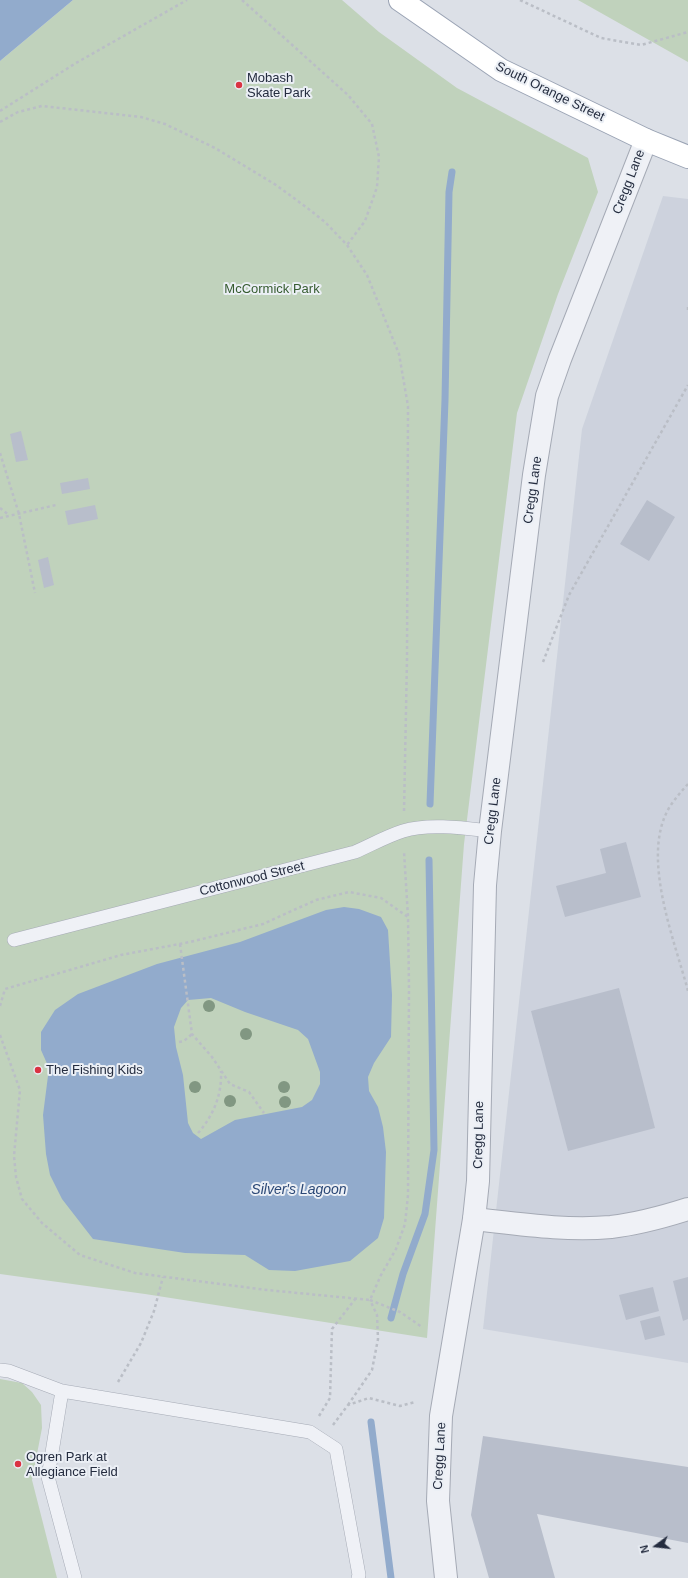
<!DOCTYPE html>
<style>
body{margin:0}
#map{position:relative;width:688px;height:1578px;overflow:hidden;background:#dce0e7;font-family:Arial,sans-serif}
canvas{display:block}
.north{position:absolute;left:636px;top:1526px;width:40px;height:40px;-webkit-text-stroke:3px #ebeff5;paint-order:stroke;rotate:255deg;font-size:11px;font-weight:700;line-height:16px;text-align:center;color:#242c3f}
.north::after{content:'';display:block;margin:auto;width:14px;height:18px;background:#242c3f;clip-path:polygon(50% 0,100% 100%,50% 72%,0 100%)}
</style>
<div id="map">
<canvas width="688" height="1578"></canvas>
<div class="north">N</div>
</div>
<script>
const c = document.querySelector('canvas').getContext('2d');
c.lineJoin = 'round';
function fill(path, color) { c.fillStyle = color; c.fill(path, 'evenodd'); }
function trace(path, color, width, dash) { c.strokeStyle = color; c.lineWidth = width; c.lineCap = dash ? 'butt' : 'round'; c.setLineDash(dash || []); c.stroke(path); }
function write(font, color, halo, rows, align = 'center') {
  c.font = font + ' Arial,sans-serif'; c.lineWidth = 4; c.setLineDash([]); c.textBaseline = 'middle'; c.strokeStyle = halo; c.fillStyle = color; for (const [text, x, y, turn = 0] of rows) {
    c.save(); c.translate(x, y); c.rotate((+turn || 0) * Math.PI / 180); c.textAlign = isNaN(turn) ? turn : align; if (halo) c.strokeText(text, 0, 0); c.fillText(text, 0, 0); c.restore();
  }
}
const built = new Path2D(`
 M663 196 688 199V1363L483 1329 582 429Z`);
const green = new Path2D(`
 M73 0H342L379 32 457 88 588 158 598 192 558 294 517 413 464 844 427 1338 145 1294 0 1274V61Z
 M578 0H688V62Z
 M0 1379 22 1383 32 1392 41 1405 42 1428 32 1480 57 1578H0Z`);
const water = new Path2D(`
 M0 0H73L0 61Z
 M344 907 359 909 381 917 388 930 392 995 391 1037 374 1063 368 1077 369 1091 378 1107 383 1127 386 1152 384 1218 378 1238 350 1261 295 1271 269 1270 245 1255 185 1253 93 1239 62 1199 50 1175 46 1154 43 1115 49 1068 41 1050V1032L55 1010 78 994 157 964 240 942 326 910ZM211 998 245 1012 298 1030 308 1039 320 1072V1084L312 1100 302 1107 235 1120 201 1139 193 1133 188 1123 183 1075 176 1047 174 1027 181 1008 188 1000Z`);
const stream = new Path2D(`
 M430 804 445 400 449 192 452 172
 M391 1318 403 1274 425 1214 434 1150 429 860
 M371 1422 391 1578`);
const building = new Path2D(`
 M21 431 28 460 16 462 10 434Z
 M88 478 90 489 62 494 60 483Z
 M647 500 675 517 649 561 620 544Z
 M95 505 98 519 68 525 65 511Z
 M48 557 54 585 44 588 38 560Z
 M626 842 641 897 565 917 556 886 606 873 600 849Z
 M619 988 655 1128 568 1151 531 1011Z
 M688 1277V1319L683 1321 673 1281Z
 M653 1287 659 1311 626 1320 619 1295Z
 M660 1316 665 1335 645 1340 640 1321Z
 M483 1436 688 1467V1543L537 1514 555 1578H489L471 1515Z`);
const path = new Path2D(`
 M242 0 348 95 372 124 379 157 377 187 365 221 347 245
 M520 0 601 38 641 45 688 32
 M0 111 76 63 187 0
 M0 122 18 112 42 106 141 117 165 124 215 148 276 185 306 207 325 222 347 245 367 275 399 354 408 406 407 659 404 812
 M688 307V310
 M0 453 19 514 35 593
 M0 508 9 515
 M0 518 56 505
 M543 662 569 595 688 385
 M688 784C679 794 670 804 665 816 644 865 675 942 688 991
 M180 944 192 1034 212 1057 230 1084 249 1092 264 1113
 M0 1006 5 989 121 955 190 942 263 924 316 900 349 892 381 898 408 917
 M0 1035 20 1090 14 1156 16 1177 22 1199 42 1223 80 1255 135 1273 267 1290 370 1300 381 1275 396 1249 405 1224 408 1195 409 988 408 917 404 851
 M179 1042 184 1041 192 1034
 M198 1133C214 1115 222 1094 221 1071
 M370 1300 400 1312 422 1327
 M118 1382 141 1343 154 1311 163 1277
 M348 1405 372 1370 378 1339 377 1315 370 1300
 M319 1416 330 1398 332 1329 356 1298
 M333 1425 348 1405 369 1398 400 1406 415 1402`);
const service = new Path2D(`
 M14 940 355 852C371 845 387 836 403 831 428 823 464 828 490 831
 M0 1370 9 1371 62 1391 48 1477 75 1578
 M62 1391 310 1432 336 1449 359 1575 358 1578`);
const minor = new Path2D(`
 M474 1219C520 1224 565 1231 611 1227 637 1224 663 1217 688 1209`);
const tertiary = new Path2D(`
 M446 1578 438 1501 441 1416 474 1219 478 1181 485 885 490 831 534 475 547 396 560 359 646 140`);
const primary = new Path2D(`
 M400 0 501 70 646 140 688 157`);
const trees = [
 [209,1006],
 [246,1034],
 [195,1087],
 [284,1087],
 [230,1101],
 [285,1102]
];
const markers = [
 [239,85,4,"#da3342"],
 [38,1070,4,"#da3342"],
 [18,1464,4,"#da3342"]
];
const poiNames = [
 ["Mobash",247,78],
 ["Skate Park",247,93],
 ["The Fishing Kids",46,1070],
 ["Ogren Park at",26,1457],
 ["Allegiance Field",26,1472]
];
const streetNames = [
 ["South Orange Street",550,92,26],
 ["Cregg Lane",629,182,-69],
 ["Cregg Lane",533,490,-82],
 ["Cregg Lane",493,811,-83],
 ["Cottonwood Street",252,879,-14],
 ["Cregg Lane",479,1135,-89],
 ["Cregg Lane",440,1456,-87]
];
const parkNames = [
 ["McCormick Park",272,289]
];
const waterNames = [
 ["Silver's Lagoon",299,1190]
];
fill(built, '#cdd2dd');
fill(green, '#c0d2bc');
fill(water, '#92abcc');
trace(stream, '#92abcc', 7);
fill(building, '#b8becb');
trace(service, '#a5aab5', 14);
trace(minor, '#a5aab5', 24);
trace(tertiary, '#a5aab5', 24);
trace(primary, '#9aa3b4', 24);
trace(path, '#babec6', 2.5, [3, 3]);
trace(service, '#eff1f6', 13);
trace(minor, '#eff1f6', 22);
trace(tertiary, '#eff1f6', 22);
trace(primary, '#fff', 22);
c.fillStyle = '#819782';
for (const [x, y] of trees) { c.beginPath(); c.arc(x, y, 6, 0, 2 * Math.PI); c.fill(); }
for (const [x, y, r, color] of markers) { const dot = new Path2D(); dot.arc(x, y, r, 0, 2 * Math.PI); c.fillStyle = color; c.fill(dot); trace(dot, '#ebeff5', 1.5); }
write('13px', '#242c3f', '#ebeff5', poiNames, 'left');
write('13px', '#242c3f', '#ebeff5', streetNames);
write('13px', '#365c30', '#ebeff5', parkNames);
write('italic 14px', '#2b4876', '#ebeff5', waterNames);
</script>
